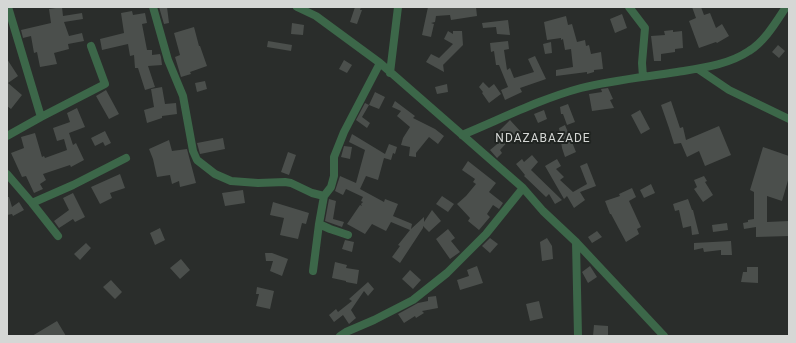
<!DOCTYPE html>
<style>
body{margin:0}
#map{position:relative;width:796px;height:343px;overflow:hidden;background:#2a2d2b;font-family:Roboto,sans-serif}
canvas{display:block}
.frame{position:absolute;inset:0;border:8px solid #d5d7d5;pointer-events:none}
</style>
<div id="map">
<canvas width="796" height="343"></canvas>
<div class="frame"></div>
</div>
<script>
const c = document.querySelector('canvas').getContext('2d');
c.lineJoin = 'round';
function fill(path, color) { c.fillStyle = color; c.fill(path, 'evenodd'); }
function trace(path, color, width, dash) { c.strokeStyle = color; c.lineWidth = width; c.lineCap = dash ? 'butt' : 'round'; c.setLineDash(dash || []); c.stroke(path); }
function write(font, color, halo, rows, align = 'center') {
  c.font = font + ' Roboto,sans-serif'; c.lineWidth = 4; c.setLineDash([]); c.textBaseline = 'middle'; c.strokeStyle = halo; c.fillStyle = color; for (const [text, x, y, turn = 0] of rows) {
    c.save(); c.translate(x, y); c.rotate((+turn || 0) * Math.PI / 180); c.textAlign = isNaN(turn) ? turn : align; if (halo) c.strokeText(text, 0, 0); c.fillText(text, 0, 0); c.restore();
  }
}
const building = new Path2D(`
 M62 7 63 16 82 13 83 19 64 22 69 36 82 33 84 41 68 44 69 49 54 53 57 64 40 67 37 52 34 53 31 36 23 38 21 30 51 23 49 9Z
 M159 7H167L169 23 164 24Z
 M355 7H361L360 10H362L357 24 350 22Z
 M428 7H476L477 16 451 20 450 15 436 16 435 22 431 23 434 24 431 37 422 35Z
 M692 7H701L704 15 710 13 716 28 722 24 729 36 717 43 716 42 699 48 689 21 696 18Z
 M132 11 133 15 145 13 147 23 142 24 147 50H152V55L160 54 161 57 162 65 148 66 155 87 145 90 138 68H135L134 55 130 56 128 44 102 50 100 39 124 33 121 13Z
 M622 14 627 28 615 33 610 19Z
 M566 16 568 25 572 24 577 42 585 40 586 46 589 45 591 54 601 52 603 69 594 70V72L587 74V72L556 76V70L573 67 571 49 565 50 563 39 561 40V38L547 40 544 22Z
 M508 20 510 35 497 34 496 27 483 28 482 23Z
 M292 23 304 25 303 35 291 34Z
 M194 27 199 46H200L207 66 190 72 191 74 181 77 175 57 180 55 174 33Z
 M673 30V32L682 31 683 48 675 49V52L661 54V61H654L651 36 665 35 664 31Z
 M448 31 453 34V31H462L463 45 443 65V64L444 72 426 62 431 54 439 58 453 44 444 39Z
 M268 41 292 45 291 51 267 47Z
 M508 41 509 49 504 50 507 70 510 68 514 78 534 72 528 59 535 56 546 79 520 88 522 92 505 100 501 90 508 87 499 65H496L494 51 491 52 490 43Z
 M551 42 552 53 545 54 543 44Z
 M778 45 785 51 779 58 772 52Z
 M7 59 18 76 8 83 22 95 11 109 7 106Z
 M344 60 352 65 347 73 339 69Z
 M205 81 207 89 197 92 195 83Z
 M483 82 489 88 494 84 501 94 489 103 482 93 483 92 479 87Z
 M447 84 448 92 437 94 435 87Z
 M162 87 165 104 176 103 177 114 162 116V118L147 123 144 110 154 107 151 89Z
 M608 88 613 99 610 100 614 108 592 111 589 94 602 92 601 89Z
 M106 90 119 114 109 119 96 96Z
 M375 92 385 97 379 109 369 105Z
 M395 101 415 116 413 118 435 129 444 136 438 144 429 137 416 153V157L409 156 410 147 401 145 403 138 410 127 397 116 401 111 392 107Z
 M671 101 680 128 683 127 686 140 719 126 731 155 705 166 699 151 687 157 681 143 674 144 669 128 661 105Z
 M365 103 369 105 362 117 370 123 367 128 356 120Z
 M568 104 575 122 567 125 563 114H561L560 107Z
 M77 108 85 127 69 133 73 145 76 143 84 160 71 167 70 165 43 174 46 180 40 184 43 189 34 193 26 176 22 177 11 153 24 148 21 137 35 133 42 157 44 156 45 158 67 150 64 139 57 141 53 128 70 122 67 113Z
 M544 110 547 119 538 123 534 114Z
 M640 110 650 129 641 134 631 115Z
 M510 120 521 132 515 138 513 136 500 150 502 153 497 158 490 150 502 140 496 134Z
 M565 125 576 152 565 157 562 148 559 128Z
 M105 131 111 143 105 146 103 142 95 146 91 138Z
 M352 134 385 154 389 144 397 147 395 154 393 153 391 160 384 158 378 180 366 176 360 189 384 202 385 199 398 204 393 216 410 223 412 224 411 229 424 217V222L432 210 441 221 429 232 423 226V228L400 263 392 257 400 246 398 245 410 230 391 222 386 231 372 224 365 234 347 224 360 205 362 206 361 204 363 202 361 201 363 197 346 189 343 195 335 191 340 176 356 183 365 150 349 142Z
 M223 138 225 149 200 154 197 143Z
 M169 140 172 151 187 149 196 183 180 187 179 181 172 184 170 175 157 177 153 159 149 149Z
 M344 146 352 147 350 159 341 157Z
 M763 147 789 156V177L782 201 767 196V222L789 221V236L756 237V227L744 229 743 223 748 222V220L754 219V192L750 190Z
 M288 152 296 155 289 175 281 172Z
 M532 155 538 162 531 170 562 200 555 204 549 194 546 197 524 176 525 175 516 164 522 159 524 162Z
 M557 159 561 166 556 169 564 177 560 180 573 192 587 184 580 166 587 163 596 186 580 192 585 200 574 208 567 196 564 199 545 166Z
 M468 161 496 183 489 192 503 203 499 209 493 205 487 214 490 217 479 230 468 221 470 218 457 204 466 196 476 184 473 182 475 179 462 170Z
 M120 174 125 188 110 193 112 198 100 204 91 187Z
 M704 176 707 181 705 182 713 195 703 202 694 189 697 187 694 180Z
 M651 184 655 193 644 198 640 190Z
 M632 188 636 197 629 201 641 227 637 229 639 234 626 242 611 214H610L605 201 620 196 619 194Z
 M243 190 245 203 225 206 222 193Z
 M73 193 85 217 75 222 73 219 59 228 54 221 69 210 63 198Z
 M442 196 454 204 448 212 436 204Z
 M7 197H9L12 207 19 202 24 210 13 216 12 214 7 215Z
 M329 199 336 201 333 219 344 222 342 227 325 221Z
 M688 199 692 210H693L699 234 692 235 691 226 683 228 679 210 675 211 673 204Z
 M273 202 309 213 306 224 302 223 298 239 280 235 284 218 270 215Z
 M727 223 728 230 713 232 712 225Z
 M160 228 165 240 155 245 150 233Z
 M448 229 455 238 451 241 460 252 450 259 436 239Z
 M597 231 602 237 592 243 588 237Z
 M490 238 498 244 490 253 482 246Z
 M547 238 552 246 553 259 542 261 540 242Z
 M345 240 354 242 352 252 342 249Z
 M731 241 732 255H721V250L704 252 703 248 694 250V243Z
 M86 243 91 248 80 260 74 254Z
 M265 253H272L288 259 282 276 270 271 273 261H266Z
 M181 259 190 270 180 279 170 268Z
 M335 262 347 265 346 268 359 270 357 284 346 282V281L332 278Z
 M477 266 483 283 460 290 457 280 469 276 467 270Z
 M590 266 597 277 588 283 582 272Z
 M747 267H758V283L741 282 743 272H747Z
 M410 270 421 280 413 289 402 279Z
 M111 280 122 292 115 299 103 287Z
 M368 282 374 289 368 296 364 291 351 310 356 318 349 324 343 315 334 322 329 315 336 309 338 312 352 301 349 299Z
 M257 287 274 291 270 309 256 306 259 294H256Z
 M436 296 438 308 422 311 424 313 416 318 415 316 404 323 398 314 418 303 428 301V297Z
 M539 301 543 318 530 321 526 304Z
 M57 321 66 336H32Z
 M594 325 608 326V336H593Z`);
const street = new Path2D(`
 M8 7 41 117
 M153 7 168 60 183 96 193 151 197 160 215 174 231 181 258 183 285 182 291 183 312 193 324 196 331 187 334 176V157L344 132 380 63
 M297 7 316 16 380 63 523 188 543 211 576 242 664 336
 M629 7 645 28 642 63 643 77
 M698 69 729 90 789 119
 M390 73 398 7
 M462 135C501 119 540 99 581 88 613 80 645 77 677 72 702 68 728 65 749 51 765 41 776 22 786 7
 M7 136 41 117 105 84 91 46
 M7 174 32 203 58 236
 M32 203 73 185 126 158
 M319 224 330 229 348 235
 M576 242 578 336
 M313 271 319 224 324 196
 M340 336 346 332 374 320 413 300 447 273 486 234 523 188`);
const quarterNames = [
 ["NDAZABAZADE",543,139]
];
fill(building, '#4b4f4c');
trace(street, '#3c6749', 8);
c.letterSpacing = '1px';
write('12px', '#d5d7d5', '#202421', quarterNames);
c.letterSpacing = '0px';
</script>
